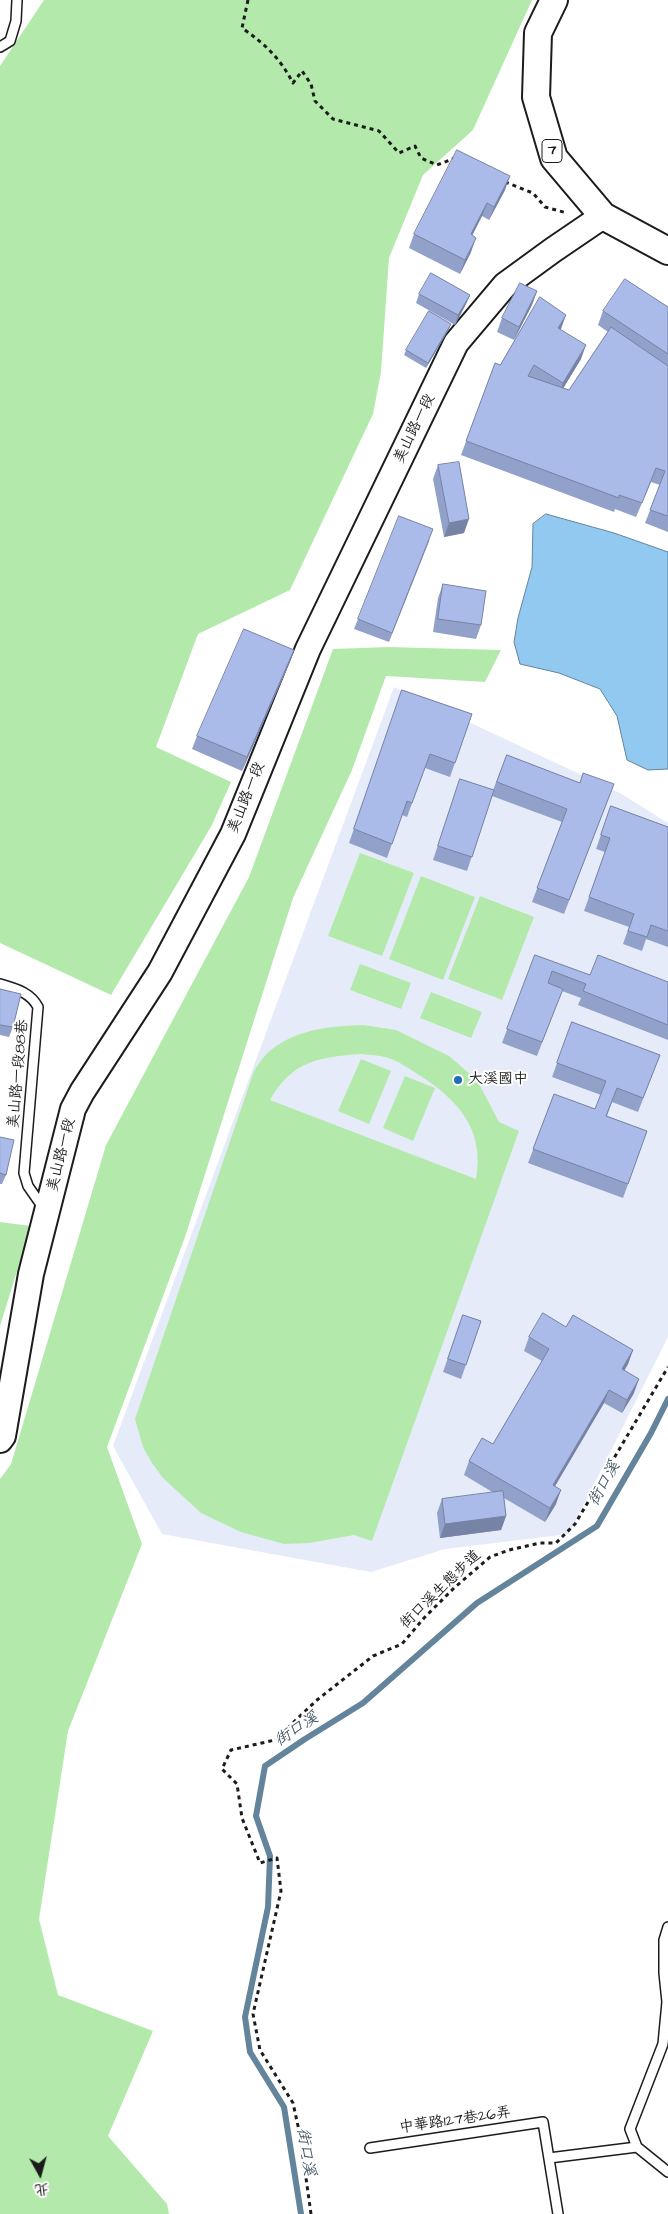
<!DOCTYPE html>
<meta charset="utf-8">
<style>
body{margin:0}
#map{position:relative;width:668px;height:2214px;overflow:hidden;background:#fff;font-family:"Architects Daughter","LXGW WenKai TC",sans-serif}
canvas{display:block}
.north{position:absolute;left:15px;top:2149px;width:50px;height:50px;-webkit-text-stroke:4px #fff;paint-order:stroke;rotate:173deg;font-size:14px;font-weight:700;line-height:20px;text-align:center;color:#1c1c1c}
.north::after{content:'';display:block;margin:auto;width:18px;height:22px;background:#1c1c1c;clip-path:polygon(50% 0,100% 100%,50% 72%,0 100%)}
</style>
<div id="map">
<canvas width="668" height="2214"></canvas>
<div class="north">北</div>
</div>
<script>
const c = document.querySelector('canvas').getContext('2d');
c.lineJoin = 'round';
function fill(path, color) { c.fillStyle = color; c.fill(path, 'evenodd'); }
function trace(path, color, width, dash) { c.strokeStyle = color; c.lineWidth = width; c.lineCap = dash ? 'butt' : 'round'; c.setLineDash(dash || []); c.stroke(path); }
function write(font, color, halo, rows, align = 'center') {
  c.font = font + ' "Architects Daughter","LXGW WenKai TC",sans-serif'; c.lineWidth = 4; c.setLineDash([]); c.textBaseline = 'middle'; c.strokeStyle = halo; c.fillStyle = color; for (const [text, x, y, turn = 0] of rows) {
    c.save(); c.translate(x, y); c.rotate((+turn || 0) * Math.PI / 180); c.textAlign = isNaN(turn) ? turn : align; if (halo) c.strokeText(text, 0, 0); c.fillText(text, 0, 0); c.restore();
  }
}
const built = new Path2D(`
 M394 687 620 793 668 823V1337L569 1534 445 1549 371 1572 162 1534 113 1446Z`);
const green = new Path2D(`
 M44 0H532L473 130 423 175 389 258 381 372 373 414 290 590 198 634 156 747 231 782 212 825 111 995 0 943V66Z
 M388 647 501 650 485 682 386 676 352 770 293 898 185 1237 107 1447 142 1544 68 1731 39 1919 58 1995 153 2031 108 2136 167 2204 169 2214H0V1479L11 1464 106 1145 249 877 333 649Z
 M360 853 414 873 382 956 328 936Z
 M421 876 475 897 443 980 389 959Z
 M480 896 534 917 502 1000 448 979Z
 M360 964 411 983 401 1009 350 990Z
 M431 992 482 1012 471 1038 420 1018Z
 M363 1025 396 1030 449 1056 477 1080 499 1122 519 1131 372 1541 354 1535 309 1543 284 1544 241 1532 201 1513 163 1478 152 1463 143 1447 135 1419 254 1071C259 1064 264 1055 271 1050 297 1029 331 1026 363 1025ZM361 1054C370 1055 380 1055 388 1058 398 1061 410 1069 419 1075 458 1100 485 1129 476 1179L270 1100C292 1061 319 1057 361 1054Z
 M361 1059 391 1071 369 1124 338 1111Z
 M405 1076 435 1088 413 1141 383 1128Z
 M0 1222 31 1226 0 1326Z`);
const water = new Path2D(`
 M546 514 614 533 668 552V769L648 770 627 760 617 716 600 689 559 673 520 664 514 642 518 618 532 567 533 524Z`);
const stream = new Path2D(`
 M301 2214 284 2107 250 2052 245 2017 268 1907 270 1856 256 1816 265 1766 305 1739 363 1703 477 1603 597 1526 651 1433 668 1399`);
const path = new Path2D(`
 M248 0 242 28C265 44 280 58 293 83L302 71 311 84 315 101 333 119 379 131 399 153 415 146 421 158 437 165 455 158
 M505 182 533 193 545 207 567 213
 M311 2214 300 2135 293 2103 260 2050 253 2014 281 1891 277 1858 260 1863 242 1818 237 1784 222 1769 231 1750 275 1740 317 1700 373 1656 402 1644 424 1618 454 1588 490 1557 509 1550 540 1543H556L575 1524 668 1367`);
const lane = new Path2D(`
 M0 47 10 41 16 21 17 0
 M0 984C16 989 30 992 38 1007L24 1173 28 1186 44 1209
 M637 2147 630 2129 663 2044 667 2002 664 1973V1940L668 1927
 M370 2148 543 2122 558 2214
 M549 2158 637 2147 668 2172`);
const secondary = new Path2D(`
 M0 1440 3 1436 31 1274 73 1109 82 1092 160 972 233 834 308 649 456 343 505 285 553 250 603 216`);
const primary = new Path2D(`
 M554 0 538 33 536 97 554 158 603 216 668 251`);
const wall = new Path2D(`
 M505 190 489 220 482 216 472 235 471 252 460 274 409 248 414 234Z
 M537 291 532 305 514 340 497 332 502 318Z
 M419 294 470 295 466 304 455 325 416 303Z
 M668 307V532L645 523 660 485 651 482 636 517 615 509 614 512 461 455 495 363 500 365 581 359 563 388 569 390 608 332 598 325 603 311Z
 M449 329 426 368 404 355 406 350Z
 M438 465 464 533 444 537 433 479Z
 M430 539 389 642 354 629 358 619Z
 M443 584 481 625 476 639 433 632 438 598Z
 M289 664 242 771 192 749 197 736Z
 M402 690 472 714 450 777 425 768 407 817 402 815 387 858 349 843Z
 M507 755 580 783 614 784 564 914 532 902 562 822 492 796 467 871 433 860 460 779 493 790Z
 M611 806 668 827V947L646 939 642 951 623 944 629 927 584 911 605 852 596 849Z
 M535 955 590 975 668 982V1040L578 1005 581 998 562 991 537 1056 502 1043Z
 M0 989 13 1027 9 1037 0 1035Z
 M572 1022 660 1055 638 1112 612 1102 607 1116 647 1131 623 1198 528 1163 554 1094 595 1109 601 1095 552 1077Z
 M0 1137 6 1175 2 1184H0Z
 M463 1315 481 1321 461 1379 443 1372Z
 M566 1327 633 1350 628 1364 624 1371 634 1393 622 1413 604 1403 555 1486 556 1504 545 1522 504 1498 506 1516 501 1530 440 1538 437 1513 442 1499 494 1493 464 1475 469 1461 493 1444 542 1361 524 1351 529 1337Z`);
const shadedWall = new Path2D(`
 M510 176 505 190 489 220 494 207Z
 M487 203 482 216 466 248 471 234Z
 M476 238 471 252 460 274 465 260Z
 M537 291 532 305 514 340 519 327Z
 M470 295 466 304 455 325 458 315Z
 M566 315 561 329 553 341 558 328Z
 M451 324 449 329 426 368 428 363Z
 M586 345 581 359 558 397 563 383Z
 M469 519 464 533 444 537 449 523Z
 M294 650 289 664 242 771 247 757Z
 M633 1350 628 1364 617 1383 622 1369Z
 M639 1379 634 1393 622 1413 627 1400Z
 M609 1390 604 1403 548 1498 553 1485Z
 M561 1490 556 1504 545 1522 550 1508Z
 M506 1516 501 1530 440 1538 445 1524Z`);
const building = new Path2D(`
 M457 150 510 176 494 207 487 203 471 234 476 238 465 260 414 234Z
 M431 273 470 295 458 315 419 294Z
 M625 279 668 307V354L603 311Z
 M520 283 537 291 519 327 502 318Z
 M540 297 566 315 558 328 586 345 563 383 534 365 528 376 569 390 611 327 668 366V516L650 510 665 471 656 468 642 503 619 495V498L466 441 495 363 500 365Z
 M429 311 451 324 428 363 406 350Z
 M459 462 469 519 449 523 438 465Z
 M399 516 433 529 392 633 358 619Z
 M443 584 486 591 481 625 438 619Z
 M244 629 294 650 247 757 197 736Z
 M402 690 472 714 455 763 430 754 412 803 407 801 392 844 354 829Z
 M507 755 580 783 583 773 614 784 569 900 537 888 567 809 497 782Z
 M460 779 494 790 472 857 438 846Z
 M611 806 668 827V931L651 925 647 937 628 931 634 914 589 897 610 838 601 835Z
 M535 955 590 975 598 955 668 982V1025L583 991 586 984 552 971 548 983 563 989 542 1042 507 1029Z
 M0 989 21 994 13 1027 0 1025Z
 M572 1022 660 1055 643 1098 617 1088 606 1116 647 1131 628 1184 533 1149 554 1094 595 1109 606 1081 557 1063Z
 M0 1137 14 1140 6 1175 0 1173Z
 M543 1313 566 1327 573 1315 633 1350 622 1369 639 1379 627 1400 609 1390 553 1485 561 1490 550 1508 469 1461 482 1438 493 1444 549 1349 529 1337Z
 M463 1315 481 1321 466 1365 448 1359Z
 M503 1491 506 1516 445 1524 442 1499Z`);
const markers = [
 [458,1080,5,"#1f6fb2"]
];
const shields = [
 [552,151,20]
];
const shieldNames = [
 ["7",552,151]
];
const streetNames = [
 ["美山路一段",415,429,-64],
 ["美山路一段",247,798,-68],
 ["美山路一段88巷",19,1074,-85],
 ["美山路一段",62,1155,-76],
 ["街口溪生態步道",441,1590,-44],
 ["中華路127巷26弄",455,2121,-8]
];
const poiNames = [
 ["大溪國中",468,1080]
];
const waterNames = [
 ["街口溪",605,1484,-61],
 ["街口溪",297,1730,-33],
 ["街口溪",305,2152,81]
];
fill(built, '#e6ebf9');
fill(green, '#b3eaac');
fill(water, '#92c9f0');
trace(water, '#63849b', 1);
trace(stream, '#63849b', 6);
trace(lane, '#1c1c1c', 12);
trace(secondary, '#1c1c1c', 28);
trace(primary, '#1c1c1c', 30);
trace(path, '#1c1c1c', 3, [4, 4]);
trace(lane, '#fff', 9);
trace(secondary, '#fff', 24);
trace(primary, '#fff', 26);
fill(wall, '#92a1c9');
fill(shadedWall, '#7783a4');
fill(building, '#aabbea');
trace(building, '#7783a4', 1);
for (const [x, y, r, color] of markers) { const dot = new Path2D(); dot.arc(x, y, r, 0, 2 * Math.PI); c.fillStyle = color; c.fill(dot); trace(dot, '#fff', 2); }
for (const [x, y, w] of shields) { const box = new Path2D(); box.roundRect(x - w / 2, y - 11.5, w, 23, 4); c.fillStyle = '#fff'; c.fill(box); trace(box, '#1c1c1c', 1); }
write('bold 14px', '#1c1c1c', null, shieldNames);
write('15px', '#1c1c1c', '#fff', streetNames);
write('15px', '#1c1c1c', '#fff', poiNames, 'left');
write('italic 16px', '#455966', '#fff', waterNames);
</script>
